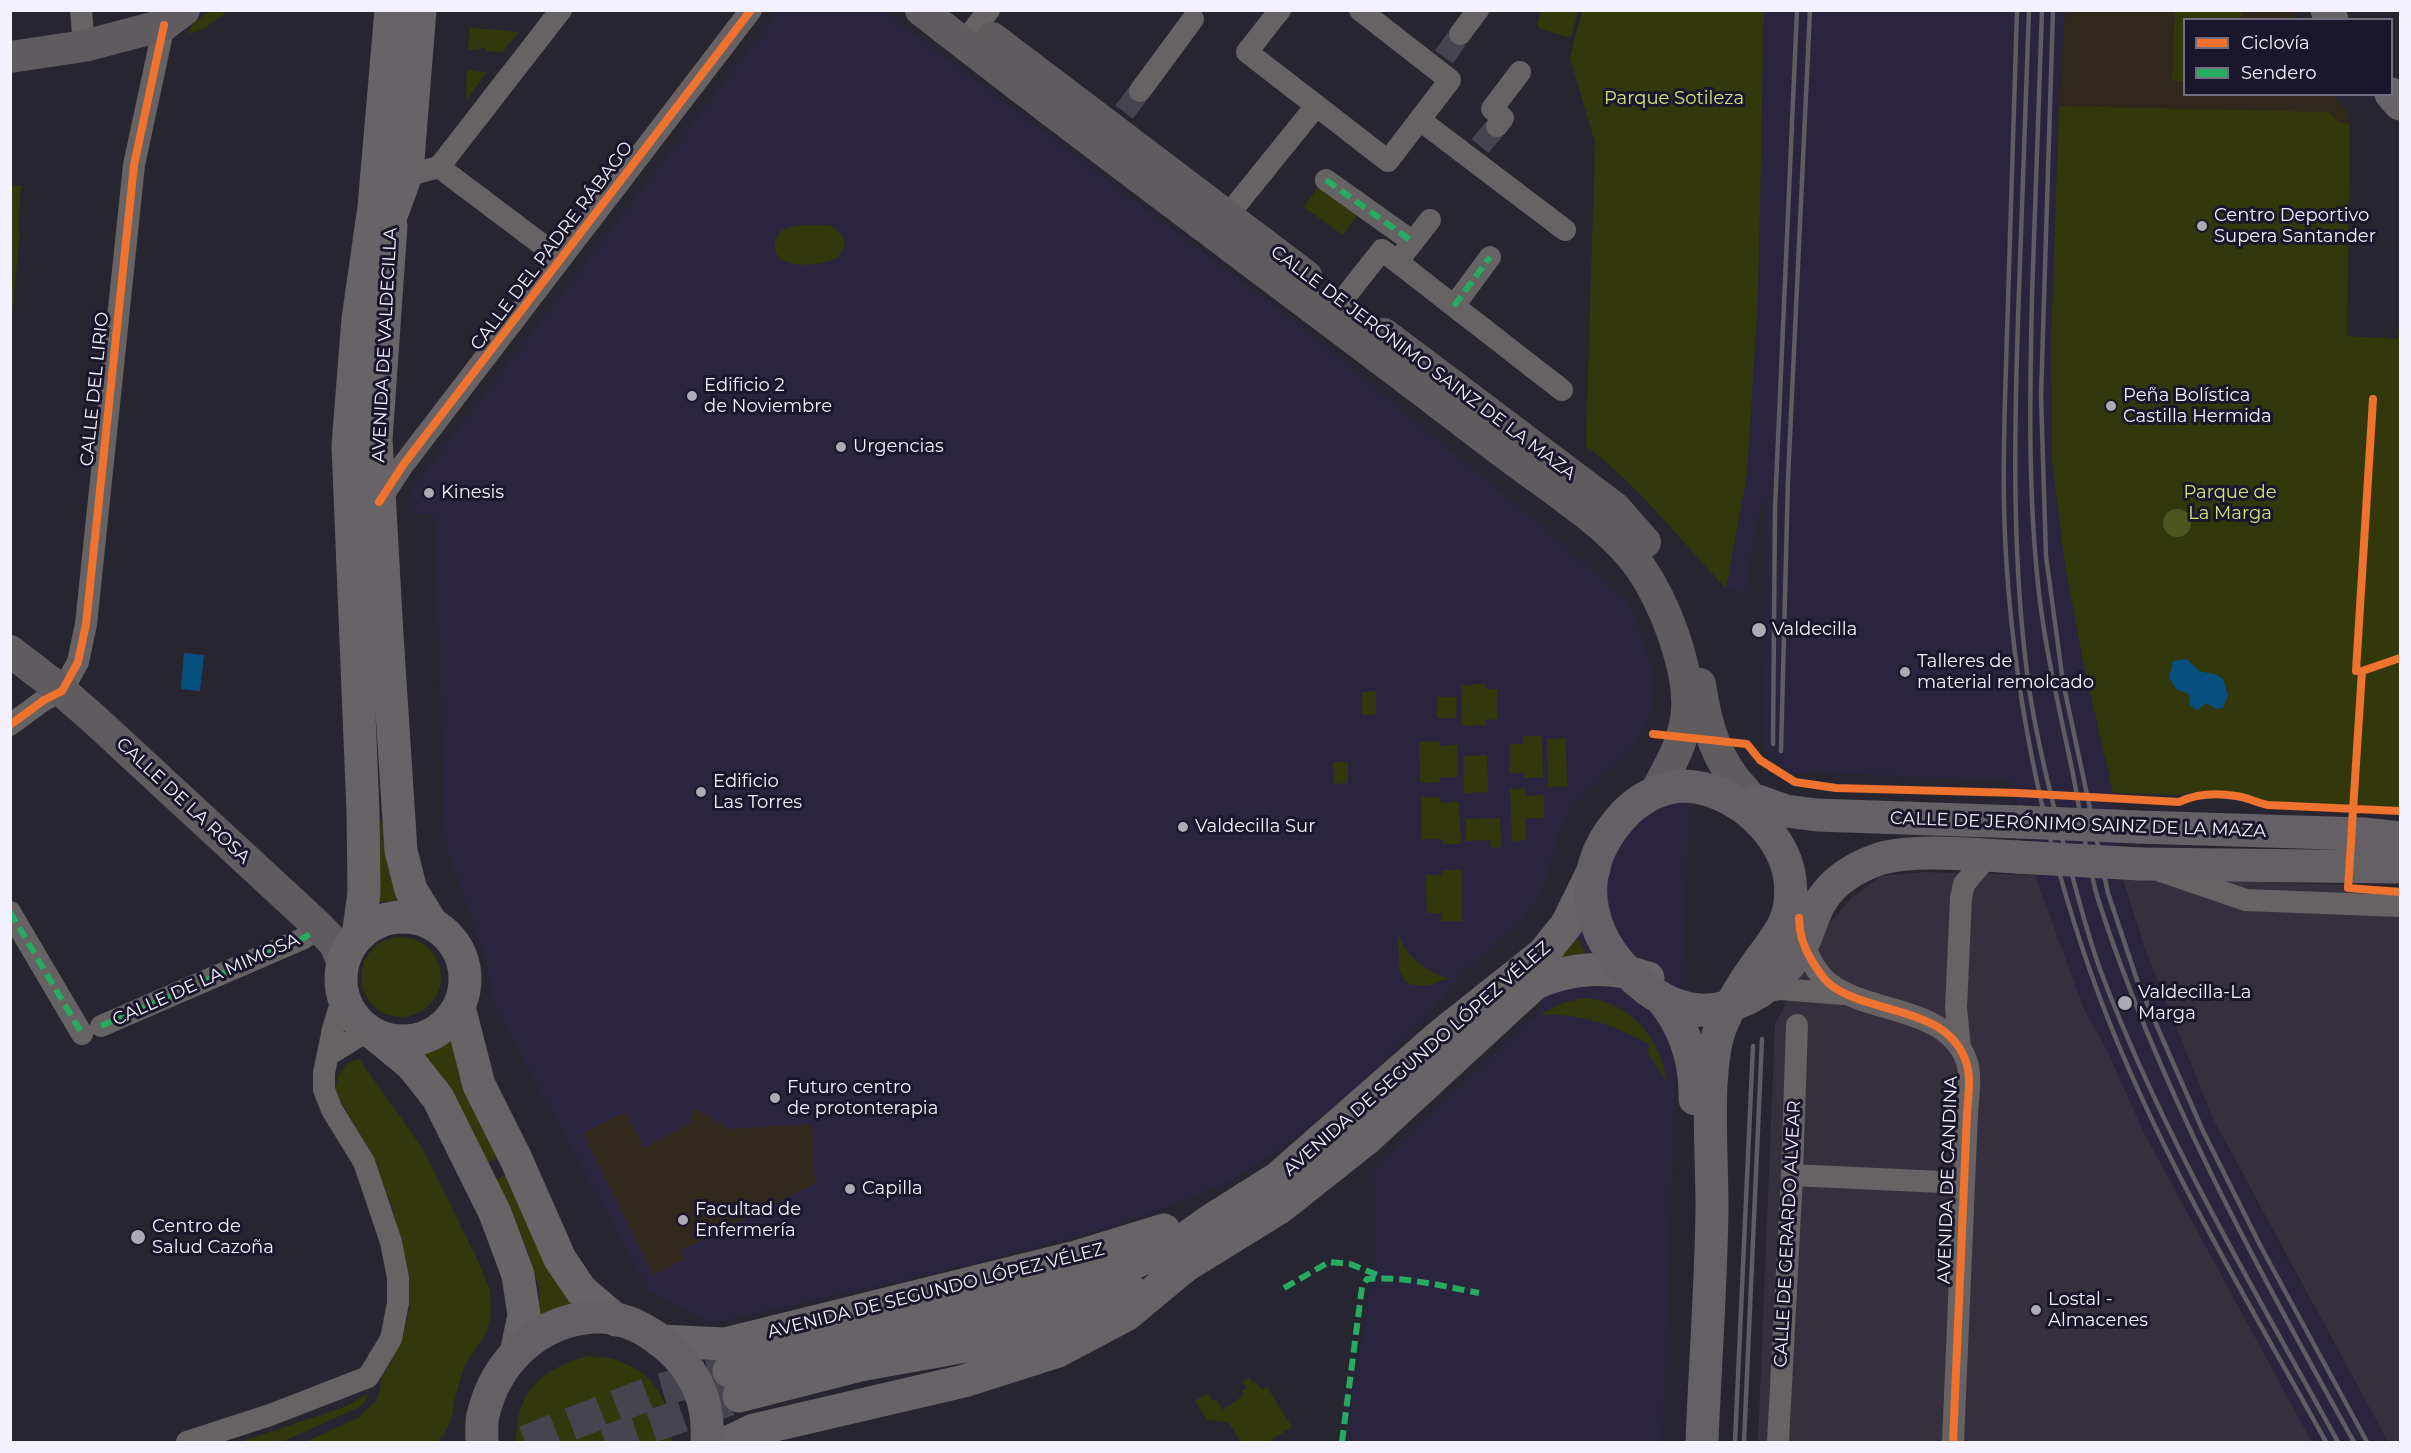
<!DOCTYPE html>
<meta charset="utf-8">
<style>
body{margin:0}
#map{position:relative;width:2411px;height:1453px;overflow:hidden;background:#272530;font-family:Montserrat,sans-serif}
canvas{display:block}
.frame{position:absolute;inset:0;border:12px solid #f3f1fd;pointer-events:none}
.legend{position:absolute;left:2183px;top:18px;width:210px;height:78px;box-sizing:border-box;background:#1a162b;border:2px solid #716e7f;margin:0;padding:8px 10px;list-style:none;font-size:18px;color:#f3f1fd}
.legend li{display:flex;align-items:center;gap:12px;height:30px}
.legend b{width:30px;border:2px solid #716e7f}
</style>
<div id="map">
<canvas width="2411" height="1453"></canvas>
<div class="frame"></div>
<ul class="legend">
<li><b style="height:8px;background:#ef722f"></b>Ciclovía</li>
<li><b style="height:8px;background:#26ab63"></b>Sendero</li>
</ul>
</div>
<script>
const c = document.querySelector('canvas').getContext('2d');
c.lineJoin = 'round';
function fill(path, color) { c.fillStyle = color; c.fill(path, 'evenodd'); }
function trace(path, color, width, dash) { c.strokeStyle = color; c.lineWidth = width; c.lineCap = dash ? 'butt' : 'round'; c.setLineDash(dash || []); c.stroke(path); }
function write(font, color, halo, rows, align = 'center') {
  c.font = font + ' Montserrat,sans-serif'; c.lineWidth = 6; c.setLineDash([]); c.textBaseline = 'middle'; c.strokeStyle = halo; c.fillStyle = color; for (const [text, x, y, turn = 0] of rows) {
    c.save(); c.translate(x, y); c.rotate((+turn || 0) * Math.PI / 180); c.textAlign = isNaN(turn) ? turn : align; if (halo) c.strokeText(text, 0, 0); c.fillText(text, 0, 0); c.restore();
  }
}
const built = new Path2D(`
 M775 11H883L1287 315 1534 519 1626 600 1638 624 1655 681 1651 708 1644 729 1628 753 1580 798 1570 810 1556 841 1546 881 1534 905 1518 924 1462 974 1421 1023 1358 1087 1272 1155 1230 1181 1166 1208 1100 1230 970 1265 714 1323 669 1302 648 1289 496 1009 485 957 447 850 444 805 434 514 411 515 408 504 414 486 771 21 769 18Z
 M1764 11H2065L2059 88 2051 341 2052 460 2065 565 2084 666 2113 793 2122 881 2145 949 2212 1117 2259 1208 2388 1442H2312L2143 1131 2107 1050 2084 1009 2035 875 2010 781 1808 772 1807 774 1788 772 1765 753 1767 503H1761L1744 594 1726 588 1747 475 1758 301Z
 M1654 753 1692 774 1674 1122 1662 1442H1345L1375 1255 1374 1169 1528 1021 1534 1019Z`);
const industrial = new Path2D(`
 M1923 872 2035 875 2084 1009 2107 1050 2143 1131 2312 1442H1758L1775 1024 1825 929 1852 897 1881 876Z
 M2122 877 2400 887V1442H2388L2212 1117 2145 949Z`);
const education = new Path2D(`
 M2065 11H2292L2297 19 2184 20V94L2334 95 2350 118V124L2338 123 2329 112 2059 106Z
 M695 1108 729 1129 812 1124 815 1183 683 1249 680 1251 685 1259 653 1275 583 1133 625 1112 644 1148 688 1125Z`);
const green = new Path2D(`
 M210 11H228L204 29 188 34 193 23Z
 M1541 11H1578L1572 35 1567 37 1539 28 1537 24Z
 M1582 11H1764L1758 301 1747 475 1726 588C1680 541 1640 486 1586 446L1595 142 1570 58Z
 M2175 11H2242L2241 19 2184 20V81H2172Z
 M470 27 473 28 519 32 502 52 486 51V48L479 47 478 50 468 49Z
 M467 70 487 72 466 100Z
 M2059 106 2329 112 2338 122 2350 124 2347 336 2398 339 2400 301V809L2259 802 2236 793 2194 792 2180 795 2113 793 2084 666 2065 565 2052 460 2051 341Z
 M1322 181 1361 209 1343 235 1304 207Z
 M11 185H21L18 231H20L11 326Z
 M824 225 831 226 842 234 845 245 839 257C824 264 800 268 784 261 770 254 773 233 787 228 798 224 813 226 824 225Z
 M1485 684 1486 689H1497V719L1486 720V725L1462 726 1461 685Z
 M1376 691V715H1362V692Z
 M1437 697H1457L1456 718H1437Z
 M1523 736H1542L1543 777 1524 778V773H1509V744H1523Z
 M1566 738 1567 787H1548L1547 739Z
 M1439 741 1440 746 1457 745 1458 777H1440V782L1420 783 1419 742Z
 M1487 755 1488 792 1464 793 1463 756Z
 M1348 761V783L1334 784 1333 762Z
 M1525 788V796L1544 795V818H1526V840L1512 841 1510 789Z
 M1422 797H1440L1441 803 1459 802 1461 844H1443L1442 839H1422Z
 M1500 818 1501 847 1491 848 1490 840 1466 841V819Z
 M376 821H382L388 861 401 901 376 902Z
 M1442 870H1462V921H1442V913H1427L1426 875H1442Z
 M1397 931C1405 956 1425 972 1450 978L1430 985H1412L1405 981 1400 972Z
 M361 977a40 40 0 1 1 80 0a40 40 0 1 1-80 0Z
 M1577 937 1592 965 1552 955Z
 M1588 998C1633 1004 1660 1039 1667 1082L1648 1054 1649 1044C1616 1026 1580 1013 1541 1015 1557 1004 1569 1000 1588 998Z
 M450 1039 464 1085 499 1157 485 1164 420 1056 435 1050Z
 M359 1059 423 1149 480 1265 490 1291 491 1311 487 1332 465 1365 456 1393 451 1421 443 1436 436 1442H305L358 1418 374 1403 378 1397 382 1377 401 1344 410 1308 406 1268 392 1206 366 1145 334 1089C341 1074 340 1063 359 1059Z
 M507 1174 576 1306 539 1317V1288L527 1249 494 1181Z
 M588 1356C597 1357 608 1357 616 1360 656 1373 671 1403 672 1442H516C516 1391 541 1369 588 1356Z
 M1249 1378 1253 1383 1256 1382 1262 1390 1267 1387 1292 1427 1268 1442H1241L1228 1422 1207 1420 1195 1401 1207 1393 1213 1401 1216 1400 1223 1410 1244 1395 1242 1391 1246 1388 1243 1382Z
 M367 1394 366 1400 360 1407 281 1442H240L347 1406Z`);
const forest = new Path2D(`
 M2163 523a14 14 0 1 1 28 0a14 14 0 1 1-28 0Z`);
const water = new Path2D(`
 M184 653 204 655 200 691 181 689Z
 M2187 659 2199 671 2217 675 2223 679 2228 695 2223 708 2217 709 2206 703 2198 710 2190 706 2189 694 2176 689 2169 678 2173 661Z`);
const streetTunnel = new Path2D(`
 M1444 57 1460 34
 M1124 112 1140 91
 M1480 146 1497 126`);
const primaryTunnel = new Path2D(`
 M525 1442 656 1391 729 1371
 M605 1442 739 1396`);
const street = new Path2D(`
 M81 10 84 46
 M1280 10 1247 52 1388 161 1450 80 1360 10
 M1460 34 1478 10
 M963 43 989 10
 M1140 91 1193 19
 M1420 120 1565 230
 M1497 126 1503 118 1492 109 1520 72
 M439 167 561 259
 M407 172H420L439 167 561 10
 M1326 180 1413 242
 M1228 215 1316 106
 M1405 252 1430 220
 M1341 302 1382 250 1562 390
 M1454 306 1490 257
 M379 502 403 465 751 10
 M10 725 44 700 62 691 78 662 86 624 134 165 164 25
 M2161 871 2246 900 2400 906
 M10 912 82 1034
 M1800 933C1806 952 1815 975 1833 986 1874 1014 1945 1007 1966 1059 1972 1075 1968 1097 1967 1114L1953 1442
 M1760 992 1780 989 1843 994
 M101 1026 302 939 311 933
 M1960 1047 1956 1008 1961 898 1964 884 1988 856
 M330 1054 367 1031
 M1792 1175 1963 1183
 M187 1442 270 1415 368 1377 391 1339 398 1303V1278L391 1242 364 1162 332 1110 324 1090V1073L333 1029 343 996
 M1778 1442 1792 1175 1797 1025`);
const secondary = new Path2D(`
 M921 10C1099 150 1282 283 1461 420 1487 440 1513 460 1540 479 1579 508 1624 537 1649 581 1669 616 1693 678 1686 719 1682 746 1668 769 1655 793
 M992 38 1306 276
 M10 57 84 46 164 25 184 10
 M1384 334 1615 508 1645 542
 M10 651 62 691 94 719 318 926 335 944 343 963
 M1700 684C1706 725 1716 762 1746 792`);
const primary = new Path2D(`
 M2327 10 2332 20
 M2391 94 2400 104
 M392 213 407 172 420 10
 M391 226 376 439 387 635 401 851 411 890 432 924
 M341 979a62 62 0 1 1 124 0a62 62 0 1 1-124 0Z
 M358 936 364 893 363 812 348 445 358 319 374 207 391 10
 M459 1007 479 1085 516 1159 560 1259 581 1290 616 1320
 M378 1037 412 1065 438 1098 495 1213 518 1275 524 1315 517 1349
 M660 1341 725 1344 1076 1257 1164 1230
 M729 1371 854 1344 1036 1300 1097 1279 1179 1243 1210 1221 1278 1178 1440 1036 1543 954 1567 924 1594 869
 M739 1396 860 1365 971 1345 1081 1311 1130 1290
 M729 1442 754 1430 964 1381 1058 1351 1126 1315 1185 1266 1279 1208 1366 1139 1534 984C1569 967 1611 965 1648 978`);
const highway = new Path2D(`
 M1758 801 1786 811 1817 815 2020 822
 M2138 827 2363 834 2400 838
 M2140 864 2400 867
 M1661 998C1685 1027 1696 1061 1695 1099
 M482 1442C482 1434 481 1424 483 1415 496 1361 538 1320 595 1317 637 1315 683 1351 699 1389 706 1405 708 1425 707 1442
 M1702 1442C1705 1365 1711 1287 1712 1209 1712 1168 1709 1127 1711 1085 1712 1069 1713 1051 1718 1035 1725 1012 1739 990 1752 971 1774 938 1795 924 1790 880 1785 829 1721 776 1669 788 1649 793 1633 804 1620 819 1569 878 1589 945 1647 989 1669 1005 1694 1015 1722 1008 1758 999 1788 974 1804 941 1810 928 1813 914 1821 901 1834 880 1856 867 1879 859 1913 848 1980 855 2017 857`);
const rail = new Path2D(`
 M2017 10C2014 118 2010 226 2007 334 2005 402 2002 470 2005 537 2012 687 2043 838 2093 979 2151 1142 2243 1292 2326 1442
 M2029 10C2026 113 2021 216 2018 319 2014 442 2012 565 2029 688 2038 748 2053 806 2069 864 2079 900 2088 937 2101 972 2163 1137 2254 1289 2338 1442
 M2042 10C2039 106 2035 201 2032 296 2030 388 2028 482 2037 574 2043 642 2059 707 2073 774 2081 815 2086 859 2098 899 2158 1087 2258 1270 2354 1442
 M2053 10 2041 396 2046 556 2063 682 2108 893 2138 983 2203 1131 2261 1247 2367 1442
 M1773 744 1775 508 1797 10
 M1781 751 1788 479 1810 10
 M1735 1442 1753 1046
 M1744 1442 1762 1039`);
const highwayBridge = new Path2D(`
 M2020 822 2138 827
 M2017 857 2140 864`);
const quiet = new Path2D(`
 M1326 180 1413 242
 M1454 306 1490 257
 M10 912 82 1034
 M101 1026 302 939 311 933
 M1284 1288 1329 1262 1350 1264 1380 1276
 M1342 1442 1362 1287 1367 1279C1404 1276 1442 1286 1479 1293`);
const cycleway = new Path2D(`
 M379 502 403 465 751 10
 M2400 658 2362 671 2348 888 2400 892
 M2356 671 2373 399
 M10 725 44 700 62 691 78 662 86 624 134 165 164 25
 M1653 734 1747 744 1760 760 1795 782 1836 788 2018 793 2179 802C2196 794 2217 793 2236 796 2247 797 2257 803 2268 805L2400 811
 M1799 918C1799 933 1804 948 1812 961 1818 970 1823 980 1832 986 1873 1015 1944 1006 1965 1059 1972 1075 1968 1097 1967 1114L1953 1442`);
const markers = [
 [2202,226,6,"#acaab5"],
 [692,396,6,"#acaab5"],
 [2111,406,6,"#acaab5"],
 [841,447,6,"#acaab5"],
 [429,493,6,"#acaab5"],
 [1759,630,8,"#acaab5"],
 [1905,672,6,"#acaab5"],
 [701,792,6,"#acaab5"],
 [1183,827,6,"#acaab5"],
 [2125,1003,8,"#acaab5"],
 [775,1098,6,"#acaab5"],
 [850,1189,6,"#acaab5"],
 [683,1220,6,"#acaab5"],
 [138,1237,8,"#acaab5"],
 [2036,1310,6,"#acaab5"]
];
const parkNames = [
 ["Parque Sotileza",1674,99],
 ["Parque de",2230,493],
 ["La Marga",2230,514]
];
const poiNames = [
 ["Centro Deportivo",2214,216],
 ["Supera Santander",2214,237],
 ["Edificio 2",704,386],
 ["de Noviembre",704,407],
 ["Peña Bolística",2123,396],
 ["Castilla Hermida",2123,417],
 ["Urgencias",853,447],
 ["Kinesis",441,493],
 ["Valdecilla",1772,630],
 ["Talleres de",1917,662],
 ["material remolcado",1917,683],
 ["Edificio",713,782],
 ["Las Torres",713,803],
 ["Valdecilla Sur",1195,827],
 ["Valdecilla-La",2138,993],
 ["Marga",2138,1014],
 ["Futuro centro",787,1088],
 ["de protonterapia",787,1109],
 ["Capilla",862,1189],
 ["Facultad de",695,1210],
 ["Enfermería",695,1231],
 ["Centro de",152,1227],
 ["Salud Cazoña",152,1248],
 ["Lostal -",2048,1300],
 ["Almacenes",2048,1321]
];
const streetNames = [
 ["CALLE DEL PADRE RÁBAGO",552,246,-53],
 ["AVENIDA DE VALDECILLA",385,345,-87],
 ["CALLE DE JERÓNIMO SAINZ DE LA MAZA",1423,363,37],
 ["CALLE DEL LIRIO",95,389,-84],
 ["CALLE DE LA ROSA",183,801,43],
 ["CALLE DE JERÓNIMO SAINZ DE LA MAZA",2078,825,2],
 ["CALLE DE LA MIMOSA",206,980,-24],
 ["AVENIDA DE SEGUNDO LÓPEZ VÉLEZ",1417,1059,-41],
 ["AVENIDA DE CANDINA",1948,1180,-88],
 ["CALLE DE GERARDO ALVEAR",1788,1234,-87],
 ["AVENIDA DE SEGUNDO LÓPEZ VÉLEZ",936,1291,-14]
];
fill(built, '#2a243e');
fill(industrial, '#362f3d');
fill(education, '#31281c');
fill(green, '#32380c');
fill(forest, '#4e5620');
fill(water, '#074f7f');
trace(streetTunnel, '#46444f', 22, [22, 11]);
trace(primaryTunnel, '#46444f', 33, [33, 16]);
trace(street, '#676263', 22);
trace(secondary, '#605b5f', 32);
trace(primary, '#686367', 33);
trace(highway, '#656065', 33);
trace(rail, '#5f5c63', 4.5);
trace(highwayBridge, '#656065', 33);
trace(quiet, '#26ab63', 6, [12, 6]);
trace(cycleway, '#ef722f', 8);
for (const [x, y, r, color] of markers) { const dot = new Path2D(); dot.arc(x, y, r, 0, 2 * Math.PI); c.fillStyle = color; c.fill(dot); trace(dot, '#1a162b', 2); }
write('18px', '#d3e676', '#1a162b', parkNames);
write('18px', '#f3f1fd', '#1a162b', poiNames, 'left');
write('18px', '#f3f1fd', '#1a162b', streetNames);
</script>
